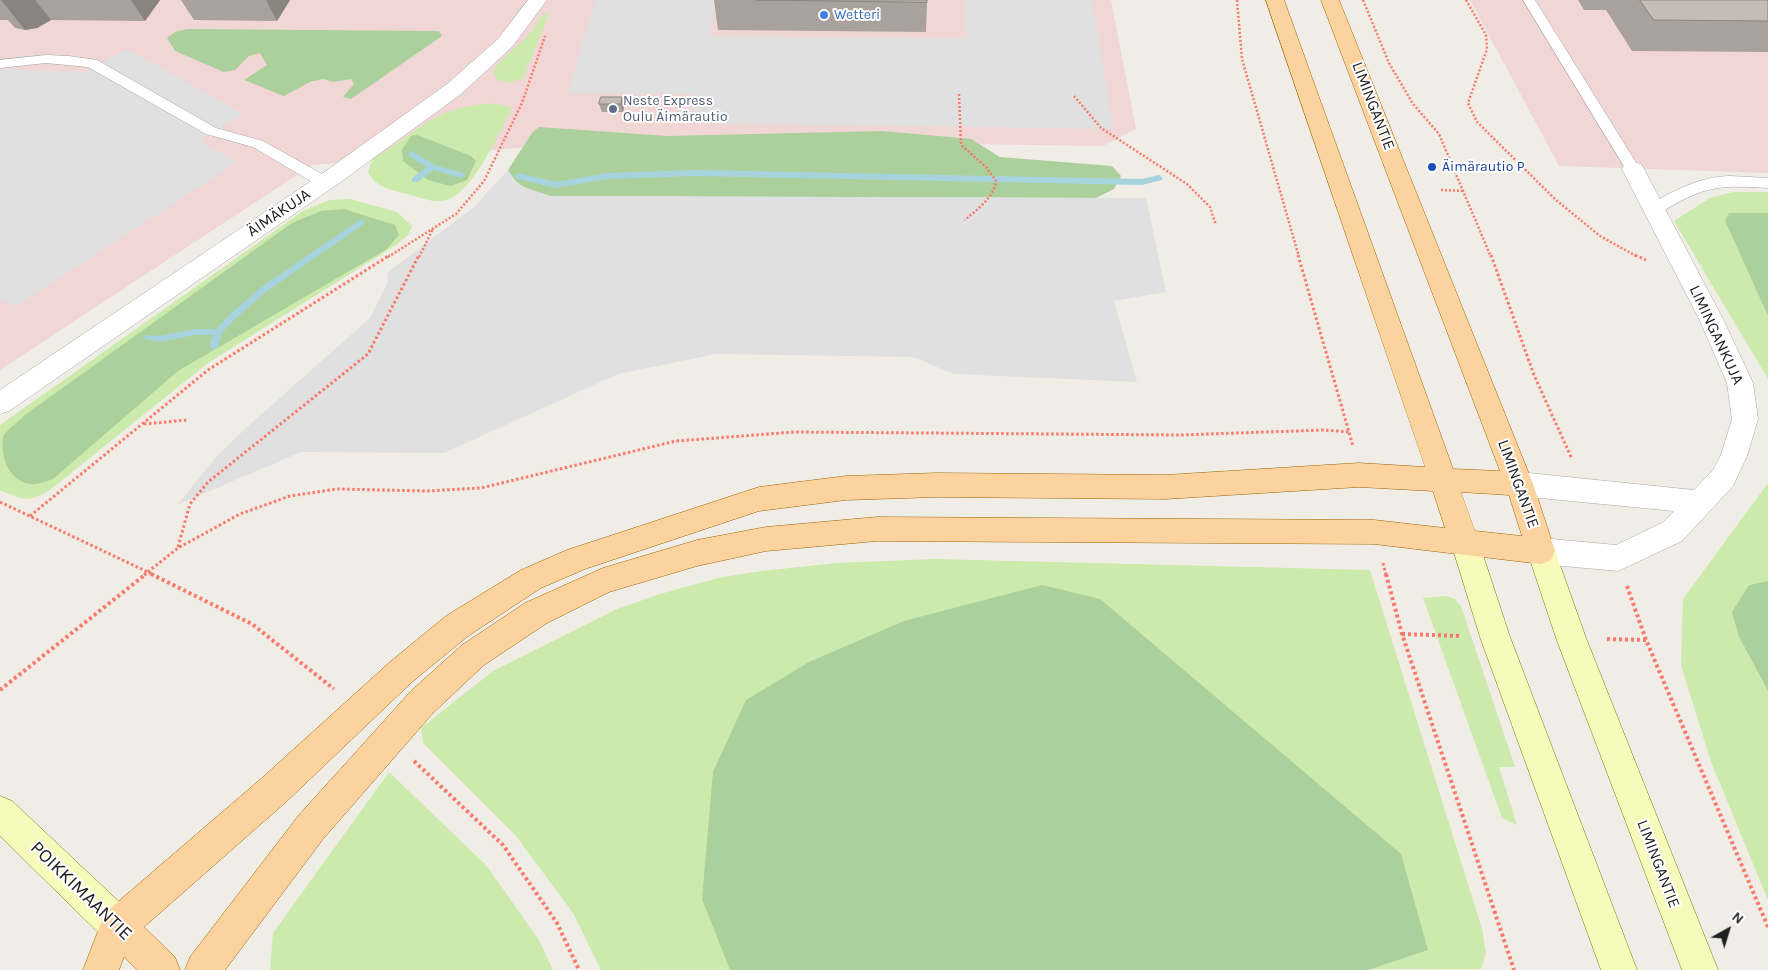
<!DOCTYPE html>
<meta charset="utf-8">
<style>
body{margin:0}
#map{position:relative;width:1768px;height:970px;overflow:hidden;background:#f0ede6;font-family:Karla,sans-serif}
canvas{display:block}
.north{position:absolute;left:1703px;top:905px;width:50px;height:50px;-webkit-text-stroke:4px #fff;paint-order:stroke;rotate:39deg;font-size:14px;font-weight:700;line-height:20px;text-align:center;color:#202020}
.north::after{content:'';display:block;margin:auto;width:18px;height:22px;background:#202020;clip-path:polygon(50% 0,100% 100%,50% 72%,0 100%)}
</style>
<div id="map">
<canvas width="1768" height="970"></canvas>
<div class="north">N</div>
</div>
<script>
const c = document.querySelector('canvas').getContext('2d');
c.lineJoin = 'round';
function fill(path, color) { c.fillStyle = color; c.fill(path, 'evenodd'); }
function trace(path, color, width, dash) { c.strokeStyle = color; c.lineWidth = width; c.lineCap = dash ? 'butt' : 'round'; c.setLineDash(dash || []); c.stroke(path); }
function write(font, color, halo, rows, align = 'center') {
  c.font = font + ' Karla,sans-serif'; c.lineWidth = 4; c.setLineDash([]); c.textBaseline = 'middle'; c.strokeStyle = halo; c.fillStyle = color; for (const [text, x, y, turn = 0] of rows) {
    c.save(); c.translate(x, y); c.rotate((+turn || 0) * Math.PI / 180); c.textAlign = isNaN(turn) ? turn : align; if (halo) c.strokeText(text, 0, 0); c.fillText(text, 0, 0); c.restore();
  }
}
const commercial = new Path2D(`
 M0 0H1111L1136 129 1103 146 627 139 312 165 0 370Z
 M1470 0H1768V173L1559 166Z`);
const grass = new Path2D(`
 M550 12 523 78C513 84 496 85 493 72 502 56 520 46 532 31 538 23 540 14 550 12Z
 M490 103 511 107 510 112C497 136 469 204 437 201 427 201 416 196 407 194 391 190 375 187 368 172L372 160 429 121 445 113 464 107Z
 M1733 192H1768V213H1729L1725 221 1768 316V379L1674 221 1710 198Z
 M350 199 397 212 412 226 409 234 396 245 208 363 50 490C27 503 23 500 0 490V425L303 211 330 200Z
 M1768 483V581L1749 585 1739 637 1768 691V900L1711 762 1681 665 1683 599Z
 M934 559 1370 570 1482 929 1486 953 1481 969 601 970 573 913 516 836 423 743 421 728 493 671 617 609 660 594 722 577 762 571 836 563Z
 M1447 596 1455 599 1461 606 1515 767H1499L1517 825 1502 818 1423 598Z
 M389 772 486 865 539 940 553 970H270L273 933Z`);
const forest = new Path2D(`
 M187 29 439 31 442 36 351 99 343 97 354 84 351 79 334 82 323 79 310 82 284 96 244 80 267 65 260 53 249 56 235 70 224 72 175 51 167 38 175 32Z
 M539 127 667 136 883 131 971 139 1000 157 1112 166 1121 176 1114 189 1096 198 551 196C531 190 518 189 508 170L532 133Z
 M417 135 471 156 476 161 467 180 450 186 428 180 403 161 402 150 411 136Z
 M344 209 395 225 399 235 387 249 178 371 53 479C47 481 37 485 30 484 9 481 0 457 3 437 7 429 18 422 25 415L292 223 321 211Z
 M1729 213H1768V316L1725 221Z
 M1768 581V691L1739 637 1732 612 1749 585Z
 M1042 585 1100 599 1401 854 1428 950 1368 970H730L702 899 713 772 746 700 809 662 904 621Z`);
const parking = new Path2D(`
 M596 0H716L710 36 967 38 965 0H1092L1114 129 688 123 694 94 567 93Z
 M127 49 244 114 200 140 236 163 15 307 2 299 0 300V69L85 72Z
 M508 170 514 181 526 188 551 196 1146 198 1166 292 1114 301 1137 382 954 374 913 357 716 354 618 374 444 453 301 452 177 505 217 456 247 427 370 318 388 282 387 273 474 207Z`);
const stream = new Path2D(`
 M412 151 435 165 464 173 465 175 461 178 433 170 418 182H412V178L427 167 409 156V152Z
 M696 170 1142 179 1159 175 1163 178 1162 180 1142 185 696 176 607 179 556 188 518 179 514 176 518 173 556 182 607 173Z
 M361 219 365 222 364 224 266 292 234 320 222 333 217 348 214 350 209 346 213 335H195L160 342 145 339 143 337 145 335 160 336 195 329H216L228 316 260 288Z`);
const pathFar2 = new Path2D(`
 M1237 0 1242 59 1299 257
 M1363 0 1389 63 1413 104 1439 134 1491 257
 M1466 0 1486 35 1487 49 1468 103 1477 122 1556 200 1600 236 1638 257
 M959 94 961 145 986 167 996 181C994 198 977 209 965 220
 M1074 96 1101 128 1187 184 1210 207 1216 225
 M1441 190 1464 191
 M388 257 456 214 484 181 522 103 545 36
 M419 257 433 229`);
const pathFar1 = new Path2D(`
 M1298 255 1353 446
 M1491 255 1534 375 1572 459
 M1635 255 1646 260
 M144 424 188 420
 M0 502 154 575
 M30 516 208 370 390 255
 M178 547 190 504 208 482 368 354 419 255
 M1383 563 1386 575
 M144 575 178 548 240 514 290 496 337 489 426 491 481 488 676 441 795 432 1181 435 1324 430 1350 432`);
const path = new Path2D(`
 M151 574 252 624 334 689
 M1386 574 1402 634 1514 970
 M1627 586 1646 640 1768 927
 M1402 634 1461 636
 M1607 639 1646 640
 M0 690 146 574
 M414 761 503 845 557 923 579 970`);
const lane = new Path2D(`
 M1523 0H1535L1640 169 1638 173H1628Z
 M46 55 69 56 97 60 216 128 263 141 329 178 332 182 329 186 324 187 319 186 253 147 206 134 88 67 46 63 0 68V60Z
 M1730 176 1768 178V188C1716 185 1704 186 1658 214L1653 215 1648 214 1645 210 1648 206C1674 190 1699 177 1730 176Z`);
const street = new Path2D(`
 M528 0H547L512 47 461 94 342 181 9 411 0 414V390L326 171 447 84 498 39Z
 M1633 162 1641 164 1644 169 1724 321 1753 383 1758 419 1747 456 1733 486 1682 541 1618 571 1541 564 1531 560 1527 551 1531 542 1541 538 1616 545 1662 523 1674 511 1519 496 1509 492 1505 484 1509 476 1519 472 1694 490 1713 470 1721 455 1732 419 1727 383 1700 321 1622 169 1625 164Z`);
const secondary = new Path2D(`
 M1465 530 1475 534 1479 543 1510 637 1637 970H1601L1480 637 1451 543 1455 534Z
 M1541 538 1551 542 1555 551 1586 638 1718 970H1682L1556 638 1527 551 1531 542Z
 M0 796 12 801 131 913 136 926 131 939 118 944 105 939 0 836Z`);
const primary = new Path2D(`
 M1266 0H1284L1453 469 1500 471 1321 0H1339L1533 484 1555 551 1551 560 1541 564 1374 544 877 541 766 551 697 566 609 592 547 623 484 665 433 713 323 839 225 970H185L190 957 299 815 411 691 462 645 525 603 603 568 697 540 766 527 877 517 1374 520 1445 528 1433 491 1359 487 1165 499 937 497 846 500 759 511 585 569 541 588 468 636 412 682 287 801 144 927 175 957 180 970H137L124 957 119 970H83L105 913 263 777 390 662 446 616 521 570 567 550 759 487 846 476 937 473 1165 475 1359 463 1425 467ZM1461 492 1509 495 1522 536 1475 531Z`);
const wall = new Path2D(`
 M0 0H160L145 21 51 20 37 28 25 30 15 28 8 20H0Z
 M181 0H290L277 21 194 20Z
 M714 0H927L926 32 718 30Z
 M1578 0H1768V52L1632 51 1606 10H1584Z
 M622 97 624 106 623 112H602L599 104Z`);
const shadedWall = new Path2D(`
 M1 0H35L51 20 37 28 25 30Z
 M131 0H160L145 21Z
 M266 0H290L277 21Z
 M622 97 624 106 623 112 621 104Z`);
const building = new Path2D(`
 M757 0H927V2Z
 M1640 0H1768V21L1654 20Z
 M601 97H622L621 104H599Z`);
const markers = [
 [824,15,5,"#3f7fe0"],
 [613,109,5,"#5c6f8a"],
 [1432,167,5,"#1a4fb4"]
];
const farShopnames = [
 ["Wetteri",834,15]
];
const farServicenames = [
 ["Neste Express",623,101],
 ["Oulu Äimärautio",623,117]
];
const farTransitnames = [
 ["Äimärautio P",1442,167]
];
const streetNames = [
 ["LIMINGANTIE",1373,106,69],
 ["ÄIMÄKUJA",279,213,-34],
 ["LIMINGANKUJA",1716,335,65],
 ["LIMINGANTIE",1518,484,70],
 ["LIMINGANTIE",1658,864,69]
];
const nearStreetnames = [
 ["POIKKIMAANTIE",81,891,44]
];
fill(commercial, '#f1d6d6');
fill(grass, '#cceaac');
fill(forest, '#abd09b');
fill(parking, '#e0e0e0');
fill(stream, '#a7d3de');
trace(lane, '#a7a7a7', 1);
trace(street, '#a7a7a7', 1);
trace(secondary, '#6f7904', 1);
trace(primary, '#9b6500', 1);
trace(pathFar2, '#fa796d', 2.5, [2, 2]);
trace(pathFar1, '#fa796d', 3, [2.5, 2.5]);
trace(path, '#fa796d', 4, [3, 3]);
fill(lane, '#fff');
fill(street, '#fff');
fill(secondary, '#f8fabb');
fill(primary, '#fcd29f');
fill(wall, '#a9a29c');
fill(shadedWall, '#8a847f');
fill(building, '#c5bcb5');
trace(building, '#8a847f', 1);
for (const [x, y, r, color] of markers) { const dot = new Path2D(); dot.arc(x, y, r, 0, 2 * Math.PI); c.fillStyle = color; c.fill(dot); trace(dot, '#fff', 2); }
write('14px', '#366cbe', '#fff', farShopnames, 'left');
write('14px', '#4e5e75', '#fff', farServicenames, 'left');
write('14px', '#164399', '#fff', farTransitnames, 'left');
write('16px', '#202020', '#fff', streetNames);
write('19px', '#202020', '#fff', nearStreetnames);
</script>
